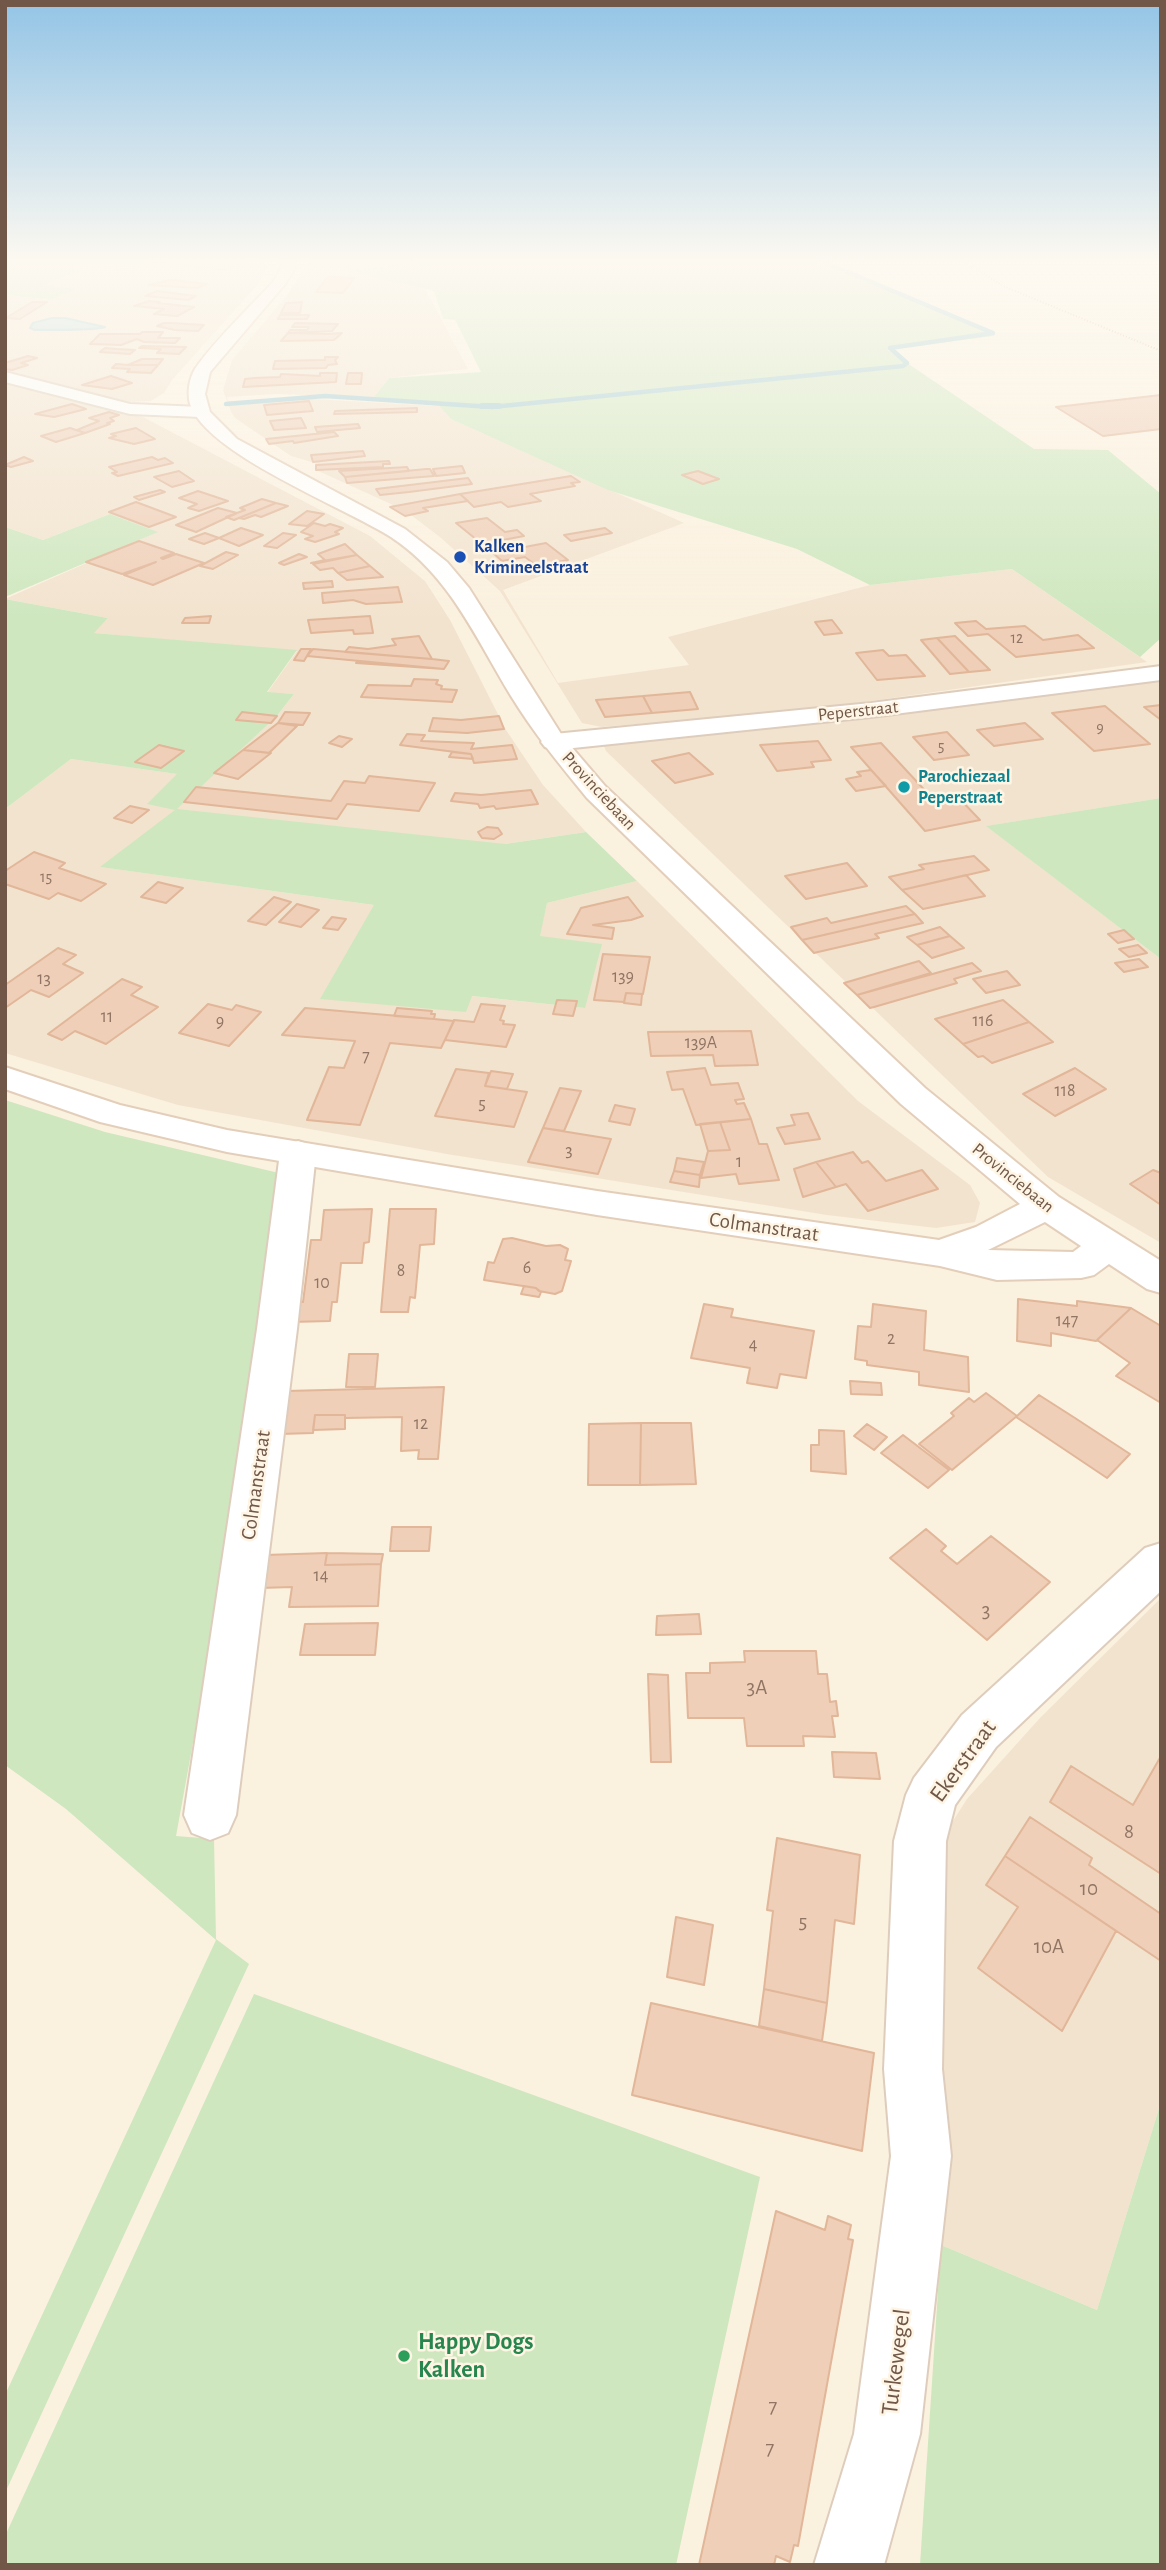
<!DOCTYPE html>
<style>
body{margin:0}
#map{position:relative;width:1166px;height:2570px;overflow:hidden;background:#fbf1df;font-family:"Alegreya Sans",sans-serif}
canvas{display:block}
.frame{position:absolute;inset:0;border:7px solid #705748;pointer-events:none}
</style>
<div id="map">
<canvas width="1166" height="2570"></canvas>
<div class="frame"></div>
</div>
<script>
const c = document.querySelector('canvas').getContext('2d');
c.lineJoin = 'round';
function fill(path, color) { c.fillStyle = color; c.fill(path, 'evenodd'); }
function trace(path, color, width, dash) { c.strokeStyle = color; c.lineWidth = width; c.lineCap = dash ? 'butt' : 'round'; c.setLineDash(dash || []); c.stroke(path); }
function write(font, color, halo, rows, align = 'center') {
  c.font = font + ' "Alegreya Sans",sans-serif'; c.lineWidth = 5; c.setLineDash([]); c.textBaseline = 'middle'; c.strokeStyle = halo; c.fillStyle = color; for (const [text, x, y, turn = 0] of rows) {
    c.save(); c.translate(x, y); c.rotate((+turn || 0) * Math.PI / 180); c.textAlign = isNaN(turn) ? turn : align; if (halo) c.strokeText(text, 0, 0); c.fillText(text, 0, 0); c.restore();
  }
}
const residential = new Path2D(`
 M142 262 268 264 260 282 173 379 164 393 151 401 124 402 5 372V295L51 300 43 285 91 266 121 270Z
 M308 262H424L351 271 424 287 468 369 389 378 374 397 276 394 227 397 228 401 295 398 439 406 451 419 684 523 503 590 558 683 689 665 668 637 870 585 1012 569 1147 662 807 710 602 727 582 723 500 591 440 537 411 515 405 516 390 507 393 505 316 470 315 463 291 456 235 418 231 412 223 390 232 360 288 294Z
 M5 382 143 417 370 536 425 581 450 620 506 730 543 785 586 832 505 844 101 867 374 905 471 996 585 1008 539 936 547 903 637 881 858 1101 970 1185 980 1203 975 1222 936 1228 827 1215 447 1154 178 1105 5 1053V809L71 759 178 774 176 809 276 717 294 694 267 693 297 651 93 633 108 618 5 599 157 532 110 514 43 540 5 527Z
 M1161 679V798L987 826 1161 959V1243L1048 1177 606 751 604 746Z
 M1161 1598V2102L1097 2310 941 2245 935 1885 944 1835 967 1799 1040 1718Z`);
const green = new Path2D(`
 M5 262H150L121 270 91 266 44 285 77 289 51 300 5 295Z
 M424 262H816L946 313 995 336 888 350 1034 449 1108 450 1161 494V638L1140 657 1012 569 870 585 797 549 608 490 451 419 439 406 373 398 389 378 481 372 455 320 443 319 434 291 348 271Z
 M110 514 158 532 5 597V527L43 540Z
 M5 599 108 618 94 633 297 650 267 692 294 694 276 717 177 809 505 844 586 832 637 881 547 903 540 936 602 944 585 1008 472 996 466 1012 320 999 374 905 100 867 175 810 147 804 177 774 71 759 5 809Z
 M1161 798V959L986 826Z
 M5 1100 105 1132 296 1177 176 1836 214 1839 216 1939 249 1964 5 2493V2395L216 1940 66 1809 5 1765Z
 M254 1994 760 2177 676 2565H5V2536Z
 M1161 2102V2565H920L941 2245 1097 2310Z`);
const water = new Path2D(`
 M52 318H65L105 327C99 330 46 330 35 330L30 328 33 323Z`);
const streamFar1 = new Path2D(`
 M226 404 325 396 492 407 903 366 907 363 890 348 993 333 824 262`);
const stream = new Path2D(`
 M482 406H499`);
const building = new Path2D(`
 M171 262H243L226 270 168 263Z
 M328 277 354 278 343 293 316 292Z
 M171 280 181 281 207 284 197 288 148 285Z
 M157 291 196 296 188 300 145 296Z
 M149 301 160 302 158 303 194 307 177 316 154 314 164 309 134 306Z
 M32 302H47L20 319 6 318Z
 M302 302 300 313H281L286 303Z
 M280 315H309L307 319H278Z
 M164 323H171L204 325 198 331 175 330 157 326Z
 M295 323 338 324 332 331 288 333 290 330H307L309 327H292Z
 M142 332H163L158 338H180L175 343 144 342 137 339 121 345 90 344 100 334H140Z
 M288 333 328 334 342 333 334 340 281 341Z
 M142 346 186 347 179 354 157 353 161 349 139 348Z
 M105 348 116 349 135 350 130 354 100 352Z
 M28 356 37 358 21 363 28 365 12 370 5 369V363Z
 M325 357H338L335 360 337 364 328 365 326 368 273 369 275 361 325 360Z
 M142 359H163L158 365H128Z
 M116 364 128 365H158L151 373 127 372 130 369 112 368Z
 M320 373H337L336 382 243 387 245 379 255 378 280 377 281 374 320 376Z
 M348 373H362L361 384H346Z
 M111 376 132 383 112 389 82 385Z
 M1161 395V429L1103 436 1056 407Z
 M309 401 313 411 267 415 264 405Z
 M72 404 86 409 54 417 35 414Z
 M417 408V412L334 414 335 411Z
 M109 412 119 415 110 418 114 421 107 423 110 424 85 433 77 430 99 421 89 418Z
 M301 418 306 428 274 430 270 421Z
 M358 424 360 428 317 432 315 427Z
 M70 428 85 433 56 442 41 436Z
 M136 428 155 439 134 444 109 438 116 436 111 434Z
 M334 432 338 436 294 443 293 441 269 444 266 439Z
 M363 451 365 456 313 462 311 455Z
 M24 457 33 461 11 467 5 465Z
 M152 457 158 460 165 458 173 463 118 476 112 473 117 472 109 467Z
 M389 461 390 464H383V467L316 470V465Z
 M462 466 465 473 436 476 433 469Z
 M407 467 409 471 345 477 339 471Z
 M426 469H430L434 476 347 483 345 477Z
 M179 471 194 481 172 487 154 477Z
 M698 471 719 479 703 484 682 475Z
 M571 476 580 482 571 483 575 486 530 494 541 501 508 507 501 502 474 507 460 494Z
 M468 478 472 484 409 492 380 495 376 489Z
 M160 490 165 492 139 500 134 497Z
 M198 491 228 501 199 511 188 508 197 504 179 498Z
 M460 494 468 501 423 508 428 511 405 516 390 507Z
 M262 499 276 503 234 520 226 517 245 510 240 508Z
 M136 502 176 517 149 527 109 512Z
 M276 503 288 506 261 517 255 515 244 519 239 518Z
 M218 508 237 513 196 532 176 525Z
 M307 511 324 514 307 526 289 524Z
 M487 518 505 532 517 530 524 536 482 544 456 523Z
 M314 523 325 526 330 524 343 528 335 532 339 534 315 542 305 539 313 536 301 532Z
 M241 528 263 535 239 546 219 538Z
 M605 528 612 533 571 541 564 535Z
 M205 533 219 538 204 544 189 539Z
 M283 533 296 535 277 548 264 546Z
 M139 541 174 553 161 558 163 559 176 554 204 563 153 585 124 575 156 562 122 574 86 562Z
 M546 543 568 560 537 566 525 557 502 561 493 553Z
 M345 544 357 555 311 563 325 560 318 554Z
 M226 552 238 555 213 569 200 566Z
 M299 554 307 557 284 565 279 563Z
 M357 555 370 566 338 573 333 568 320 570 313 564Z
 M370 566 383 577 347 580 338 573Z
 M332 581 333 587 304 589 303 583Z
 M398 587 402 602 366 604 353 600 323 603 322 593Z
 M211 616 209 623H182L185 618Z
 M370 616 373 633 354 634 353 630 311 633 308 620Z
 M832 620 842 633 824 635 815 622Z
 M976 621 986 629 1025 626 1043 640 1078 635 1094 648 1016 657 988 634 968 636 955 623Z
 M419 636 432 659 345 652 349 647 368 649 396 645 392 639Z
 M955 636 990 670 969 672 937 638Z
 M937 638 969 672 950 674 921 640Z
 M301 649H311L304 661 294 660Z
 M313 649 432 659 449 661 444 669 307 656Z
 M883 650 889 656 906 655 925 676 877 680 856 653Z
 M357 662 444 669 356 663Z
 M414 679 438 680 436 684 442 686 441 689 457 690 452 702 361 697 368 685 411 686Z
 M690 692 698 709 652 713 643 696Z
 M643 696 652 713 605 717 596 700Z
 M1161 705V720L1144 707Z
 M1105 706 1150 744 1094 751 1052 713Z
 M242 712 277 716 271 723 236 720Z
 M285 712 310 713 303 725 278 723Z
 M499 716 504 729 467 733 429 731 433 718 461 720Z
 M278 723 297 726 269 753 243 750Z
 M1025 723 1043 739 994 746 977 730Z
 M947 732 969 755 934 760 913 737Z
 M407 734 425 735 421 741 474 743 471 749 512 745 517 759 474 763 471 754 400 745Z
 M339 736 352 739 342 747 329 743Z
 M818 741 831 760 811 762 814 767 777 771 760 745Z
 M881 743 931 797 955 794 980 820 925 831 851 747Z
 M159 745 184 751 161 768 135 762Z
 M243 750 271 753 238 779 214 773Z
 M452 752 471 754 473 759 449 757Z
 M689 753 713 774 675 783 652 761Z
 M871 770 886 786 856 791 846 779 861 776 857 772Z
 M369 776 435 783 419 811 347 804 337 819 184 802 196 787 331 801 344 781 365 783Z
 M531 790 538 804 496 809 494 806 480 808 478 804 451 801 455 793 481 795Z
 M130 806 149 810 132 823 114 818Z
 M487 827 498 828 502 834 494 839 482 838 478 832Z
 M34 852 65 863 59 868 106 884 81 901 58 893 49 899 5 884V871Z
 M974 856 989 870 902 890 889 877 924 869 919 865Z
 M847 863 867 886 806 899 785 876Z
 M966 875 985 896 923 909 902 890Z
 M158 882 166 884 183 888 166 903 141 897Z
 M274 897 291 902 266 925 248 921Z
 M628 897 643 916 631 920 593 925 614 928 612 939 567 934 581 908Z
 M297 904 319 910 301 927 279 922Z
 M906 906 915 914 802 940 791 927 827 918 831 923Z
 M915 914 923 923 875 934 879 938 818 952 814 953 802 940Z
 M332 917 346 919 338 930 323 928Z
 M940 927 950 936 917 945 907 937Z
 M1124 930 1134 939 1118 943 1108 934Z
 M950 936 964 948 932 958 917 945Z
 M1138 945 1147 953 1129 957 1119 949Z
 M58 948 76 955 63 964 83 973 49 997 31 990 5 1008V985Z
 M603 954 650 957 643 994 626 993 624 1002 594 1000Z
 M1139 959 1148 967 1124 972 1115 963Z
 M919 961 931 973 857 995 844 983Z
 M972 963 981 971 954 979 957 983 874 1007 870 1008 857 995Z
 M1007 971 1020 985 986 993 973 979Z
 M122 979 142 987 131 995 158 1007 106 1044 75 1031 62 1040 48 1034Z
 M626 993 642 994 641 1005 624 1003Z
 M557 1000 577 1001 573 1016 553 1014Z
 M1003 1000 1029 1022 963 1044 935 1019Z
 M208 1004 232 1010 236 1005 261 1012 229 1046 179 1033Z
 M481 1004 505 1006 500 1020 504 1021 503 1024 515 1025 506 1047 445 1040 454 1020 474 1022Z
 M305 1008 434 1019 454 1021 441 1048 390 1043 360 1125 307 1120 329 1067 344 1068 355 1041 282 1035Z
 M397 1008 432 1011 431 1014H435L434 1019 394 1016Z
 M1029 1022 1053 1042 992 1063 983 1056 978 1057 963 1044Z
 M751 1031 758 1065 715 1066 713 1055 651 1056 648 1032Z
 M705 1068 711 1085 738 1083 744 1099 735 1100 737 1104 744 1103 751 1119 696 1125 683 1089 672 1090 667 1072Z
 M1075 1068 1106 1089 1055 1116 1023 1094Z
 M456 1069 489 1073 485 1086 527 1092 514 1127 435 1116Z
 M491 1071 513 1074 507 1089 485 1086Z
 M560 1088 581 1091 564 1131 543 1128Z
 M615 1105 635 1109 630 1125 609 1121Z
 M808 1113 820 1139 785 1144 777 1128 795 1125 791 1115Z
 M751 1119 759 1144H767L779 1180 739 1184 736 1174 701 1178 708 1151 730 1150 720 1122Z
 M720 1122 730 1150 708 1151 700 1124Z
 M543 1128 611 1139 598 1174 528 1162Z
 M853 1152 862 1163 868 1161 886 1181 922 1170 938 1189 868 1211 846 1184 836 1187 816 1162Z
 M677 1158 704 1162 700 1175 674 1171Z
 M816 1162 836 1187 803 1197 794 1169Z
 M1153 1170 1161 1173V1205L1130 1184Z
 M674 1171 700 1175 699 1187 670 1182Z
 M372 1209 369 1242 364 1243 362 1263H341L337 1302H332L330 1321 290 1322 293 1302H303L311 1240H321L324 1210Z
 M390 1209H436L434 1244 420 1245 415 1298 410 1297 408 1312H381Z
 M512 1238 546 1246 560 1245 568 1249 565 1260 571 1261 562 1291 555 1294 539 1291 536 1288 484 1280 488 1262 494 1263 503 1239Z
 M524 1286 536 1288 541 1292 539 1297 521 1294Z
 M1018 1299 1077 1306V1301L1131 1308 1096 1341 1051 1333V1346L1017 1341Z
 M704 1304 733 1309 731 1317 814 1331 806 1378 780 1374 777 1388 747 1383 750 1368 691 1358Z
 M873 1304 926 1311 924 1350 968 1357 969 1392 919 1385V1372L867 1365V1361L855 1359 858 1326 871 1327Z
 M1131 1308 1161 1326V1403L1116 1376 1130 1363 1097 1340Z
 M349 1354H378L375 1387H346Z
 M850 1381 881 1383 882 1395 851 1394Z
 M444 1387 438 1459H418L419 1450 401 1451 402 1417 345 1418V1415H315L313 1433 279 1434 286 1391Z
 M986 1393 1017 1416 952 1470 919 1444 954 1416 951 1413 969 1398 974 1402Z
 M1039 1395 1075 1418 1130 1454 1107 1478 1016 1417Z
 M315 1415H345V1429L313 1430Z
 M641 1423H691L696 1484 640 1485Z
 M641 1423 640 1485H588L589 1424Z
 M867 1424 887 1437 874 1450 854 1436Z
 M819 1430 844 1431 846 1474 811 1471V1445H819Z
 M903 1435 949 1470 928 1488 881 1453Z
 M392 1527H431L429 1551H390Z
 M926 1529 946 1546 941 1551 957 1564 991 1536 1050 1582 987 1640 890 1558Z
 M327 1553 325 1565 381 1564 378 1606 289 1607 292 1587 260 1588 265 1555Z
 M327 1553 383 1554 381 1564 325 1565Z
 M699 1614 701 1634 656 1635 657 1616Z
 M378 1623 375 1655H300L305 1624Z
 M744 1651H816L818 1674H827L830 1702 836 1701 838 1716H832L835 1737 803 1736 804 1746H747L744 1718H688L686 1673H710V1663L745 1662Z
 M648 1674 668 1675 671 1762H651Z
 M832 1752 876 1753 880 1779 834 1777Z
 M1161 1756V1874L1050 1802 1071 1766 1133 1805Z
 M1030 1817 1092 1858 1089 1865 1161 1914V1961L1005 1856Z
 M777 1838 860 1855 854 1924 835 1920 827 2003 764 1989 773 1911 767 1910Z
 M1005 1856 1116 1931 1062 2031 978 1968 1018 1907 986 1885Z
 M676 1917 713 1925 704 1985 667 1977Z
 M764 1989 827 2003 822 2041 759 2026Z
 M651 2003 874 2053 862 2151 632 2095Z
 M776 2211 825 2230 828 2216 851 2225 848 2239 853 2240 798 2546 794 2545 790 2562 776 2556 774 2565H699Z`);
const path = new Path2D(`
 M966 262 1003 286 1161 351`);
const minor = new Path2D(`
 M5 372 130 404 201 407 210 412 201 417 130 414 5 382Z
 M1161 666V680L871 717 554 750 545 747 541 742 545 737 554 734 871 703Z
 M298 1141 310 1145 316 1153 297 1329 236 1815 228 1833 210 1840 192 1833 184 1815 257 1329 280 1153 286 1145Z
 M1161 1543V1591L996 1747 955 1805 946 1841 942 2069 951 2156 920 2434 884 2565H814L854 2434 891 2156 884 2069 894 1841 906 1795 914 1778 962 1715 1145 1548Z`);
const secondary = new Path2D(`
 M281 262H295L294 270 285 284 210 372 205 394 210 412 237 439 405 529 447 562 469 588 563 737 605 786 925 1088 1059 1197 1161 1261V1293L1147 1289 1109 1264 1094 1275 1081 1278 997 1280 940 1266 597 1215 227 1152 100 1122 5 1089V1067L120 1105 227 1130 597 1191 939 1240 976 1227 1020 1204 901 1104 587 798C560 765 533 732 511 696 475 637 450 576 391 537 344 507 206 454 190 404 187 393 189 379 195 369 214 341 250 307 273 282L280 270ZM1045 1222 1081 1246 1073 1252 988 1250Z`);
const markers = [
 [460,557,7,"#1a4fb4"],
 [904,787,7,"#0f9aa8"],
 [404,2356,7,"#2e9e5b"]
];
const farNumbernames = [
 ["12",1017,638],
 ["9",1100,728],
 ["5",941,746],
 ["15",46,877]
];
const farTransitnames = [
 ["Kalken",474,547],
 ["Krimineelstraat",474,568]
];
const farStreetnames = [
 ["Peperstraat",858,711,-6],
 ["Provinciebaan",599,791,47],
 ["Provinciebaan",1013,1178,39]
];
const farCulturenames = [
 ["Parochiezaal",918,777],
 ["Peperstraat",918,798]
];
const numberNames = [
 ["139",623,977],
 ["13",44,979],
 ["11",107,1017],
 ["116",983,1021],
 ["9",220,1022],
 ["139A",701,1043],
 ["7",366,1057],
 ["118",1065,1091],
 ["5",482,1104],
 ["3",569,1151],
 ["1",739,1162],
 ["6",527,1268],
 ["8",401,1271],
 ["10",322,1283],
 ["147",1067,1321],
 ["2",891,1339],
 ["4",753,1345],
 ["12",421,1424],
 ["14",321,1576]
];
const streetNames = [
 ["Colmanstraat",764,1227,8],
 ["Colmanstraat",256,1485,-82]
];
const nearNumbernames = [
 ["3",986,1611],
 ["3A",757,1688],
 ["8",1129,1832],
 ["10",1089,1889],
 ["5",803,1922],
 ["10A",1049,1947],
 ["7",773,2407],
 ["7",770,2449]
];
const nearStreetnames = [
 ["Ekerstraat",963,1761,-54],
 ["Turkewegel",896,2362,-83]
];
const nearLeisurenames = [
 ["Happy Dogs",418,2342],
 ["Kalken",418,2370]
];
fill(residential, '#f2e3ce');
fill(green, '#cee7bf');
fill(water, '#b5dbe3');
trace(water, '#9ccad4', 2);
trace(streamFar1, '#9ccad4', 4.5);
trace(stream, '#9ccad4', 6);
fill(building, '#efcfb8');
trace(building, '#e1b699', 2);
trace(minor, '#decdbc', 4);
trace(secondary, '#e3ceba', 4);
trace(path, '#d3b39c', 2, [1, 2]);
fill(minor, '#fff');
fill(secondary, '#fff');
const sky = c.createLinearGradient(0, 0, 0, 622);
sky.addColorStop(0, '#93c4e6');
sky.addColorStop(0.42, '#fdf9f1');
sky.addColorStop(1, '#fdf9f100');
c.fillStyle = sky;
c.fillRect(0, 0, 1166, 622);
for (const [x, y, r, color] of markers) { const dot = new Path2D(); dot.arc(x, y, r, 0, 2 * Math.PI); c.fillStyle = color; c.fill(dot); trace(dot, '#fef5e5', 2.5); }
write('16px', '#907564', null, farNumbernames);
write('bold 18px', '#164399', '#fef5e5', farTransitnames, 'left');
write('18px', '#705748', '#fef5e5', farStreetnames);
write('bold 18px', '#0d838f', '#fef5e5', farCulturenames, 'left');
write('18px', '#907564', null, numberNames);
write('21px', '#705748', '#fef5e5', streetNames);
write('21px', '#907564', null, nearNumbernames);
write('24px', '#705748', '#fef5e5', nearStreetnames);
write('bold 24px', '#27864d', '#fef5e5', nearLeisurenames, 'left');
</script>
